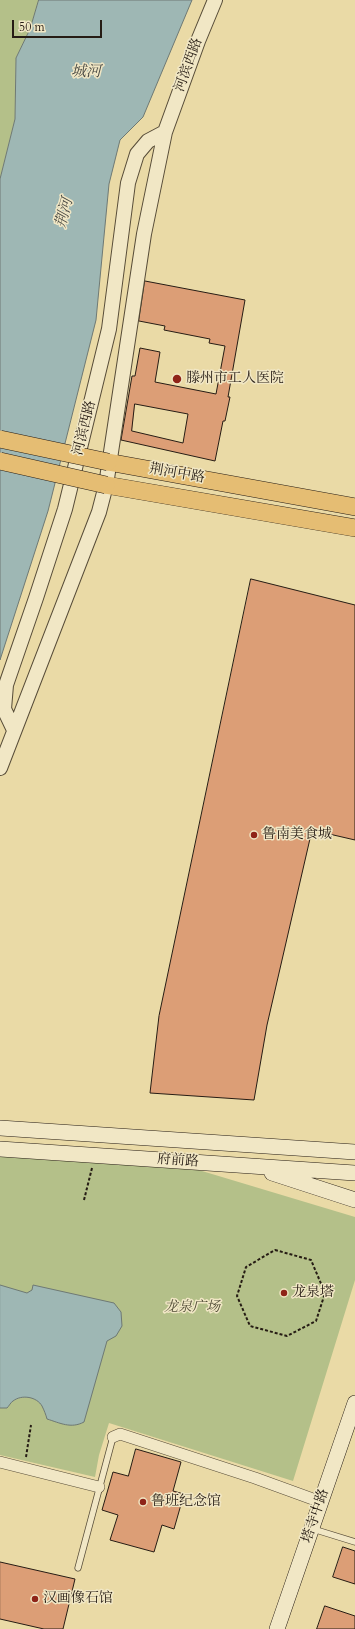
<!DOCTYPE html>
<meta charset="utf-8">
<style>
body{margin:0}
#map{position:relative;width:355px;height:1629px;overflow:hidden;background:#eadaa6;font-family:Cardo,serif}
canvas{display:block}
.scale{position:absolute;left:12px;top:20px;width:90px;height:18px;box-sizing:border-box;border:2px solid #261c14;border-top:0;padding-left:5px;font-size:12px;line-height:14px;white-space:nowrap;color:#261c14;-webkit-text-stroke:3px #f1e7c5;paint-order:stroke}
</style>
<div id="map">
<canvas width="355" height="1629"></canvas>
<div class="scale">50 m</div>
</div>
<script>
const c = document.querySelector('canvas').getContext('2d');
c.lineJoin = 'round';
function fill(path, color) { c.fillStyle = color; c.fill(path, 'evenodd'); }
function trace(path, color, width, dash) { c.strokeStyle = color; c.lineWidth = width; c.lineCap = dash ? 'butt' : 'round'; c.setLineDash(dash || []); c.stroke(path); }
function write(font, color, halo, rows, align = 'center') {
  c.font = font + ' Cardo,"Noto Serif SC",serif'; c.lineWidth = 3; c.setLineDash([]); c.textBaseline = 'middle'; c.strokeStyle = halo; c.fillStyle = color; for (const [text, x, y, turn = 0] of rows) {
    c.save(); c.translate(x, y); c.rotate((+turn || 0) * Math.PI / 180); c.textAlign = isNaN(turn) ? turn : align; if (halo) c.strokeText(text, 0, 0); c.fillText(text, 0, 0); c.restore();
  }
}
const green = new Path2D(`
 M0 0H39L30 29 16 58 15 119 0 179Z
 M0 1156 192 1168 355 1217V1280L293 1481 109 1423 99 1455 95 1477 0 1455Z`);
const water = new Path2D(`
 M39 0H192L143 117 120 140 109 184 96 320 48 511 0 660V179L15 119 16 58 30 29Z
 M0 1285 27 1293 32 1290 33 1285 114 1303 121 1312 122 1326 116 1336 107 1341 84 1422C71 1429 60 1423 47 1419 46 1415 44 1410 42 1406 37 1397 22 1394 13 1401 11 1402 9 1406 7 1408H0Z`);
const building = new Path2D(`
 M145 281 245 300 228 397H230L225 421H223L215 461 121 440 132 376H135L140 348 160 352 155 382 216 394 225 346 209 343 210 339 164 330 165 326 139 321ZM135 404 188 414 183 443 132 431Z
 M251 579 355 605V840L312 830 267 1025 254 1100 150 1093 159 1016Z
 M136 1449 181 1462 173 1491 184 1494 174 1529 162 1525 154 1552 110 1540 118 1515 102 1510 113 1472 128 1476Z
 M343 1547 355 1551V1584L333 1577Z
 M0 1562 75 1579 63 1629H44L0 1619Z
 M325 1606 355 1616V1629H317Z`);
const path = new Path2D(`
 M84 1200 92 1168
 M275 1250 311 1260 325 1293 316 1321 287 1336 250 1326 237 1296 246 1267Z
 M26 1457 31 1425`);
const service = new Path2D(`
 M313 1529 355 1542
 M78 1568 113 1437`);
const minor = new Path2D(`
 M113 1437 120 1434 255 1478 321 1502
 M0 1462 99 1487`);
const tertiary = new Path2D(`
 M14 730 4 709 6 685 36 598 65 509 109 329 128 183 137 154 148 141 165 132
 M0 768 99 512 106 485 144 234 165 132 198 41 215 0`);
const secondary = new Path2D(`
 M0 1128 355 1152
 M0 1149 355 1173
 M272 1173 355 1200
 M277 1629 355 1403`);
const primary = new Path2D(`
 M108 462 355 507
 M106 485 355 528`);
const primaryBridge = new Path2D(`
 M0 439 108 462
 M0 461 106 485`);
const markers = [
 [177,379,5,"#8f2418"],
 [254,835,4,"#8f2418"],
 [284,1293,4,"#8f2418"],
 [143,1502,4,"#8f2418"],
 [35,1599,4,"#8f2418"]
];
const streetNames = [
 ["河滨西路",189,65,-70],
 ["河滨西路",85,428,-76],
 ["荆河中路",177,474,10],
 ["府前路",178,1161,4],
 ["塔寺中路",316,1516,-71]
];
const poiNames = [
 ["滕州市工人医院",186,379],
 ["鲁南美食城",262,835],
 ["龙泉塔",292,1293],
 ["鲁班纪念馆",151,1502],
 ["汉画像石馆",43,1599]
];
const parkNames = [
 ["龙泉广场",192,1308]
];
const waterNames = [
 ["城河",86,73],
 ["荆河",65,213,-75]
];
fill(green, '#b4c089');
fill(water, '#9eb7b4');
trace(water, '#6e7974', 1);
fill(building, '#dc9e76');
trace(building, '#261c14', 1);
trace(service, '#574c38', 7);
trace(minor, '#574c38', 12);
trace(tertiary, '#574c38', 16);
trace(secondary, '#261c14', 16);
trace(primary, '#261c14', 18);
trace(path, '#261c14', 2, [3, 2]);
trace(service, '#f1e7c5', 5.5);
trace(minor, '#f1e7c5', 11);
trace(tertiary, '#f1e7c5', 14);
trace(secondary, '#f1e7c5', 15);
trace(primary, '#e5bd73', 17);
trace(primaryBridge, '#261c14', 18, []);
trace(primaryBridge, '#e5bd73', 17);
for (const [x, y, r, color] of markers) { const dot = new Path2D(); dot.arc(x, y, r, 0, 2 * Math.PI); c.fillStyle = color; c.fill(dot); trace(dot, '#f1e7c5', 1.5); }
write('14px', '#261c14', '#f1e7c5', streetNames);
write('14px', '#261c14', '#f1e7c5', poiNames, 'left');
write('italic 14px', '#514d37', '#f1e7c5', parkNames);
write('italic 15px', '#4a4a44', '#f1e7c5', waterNames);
</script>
